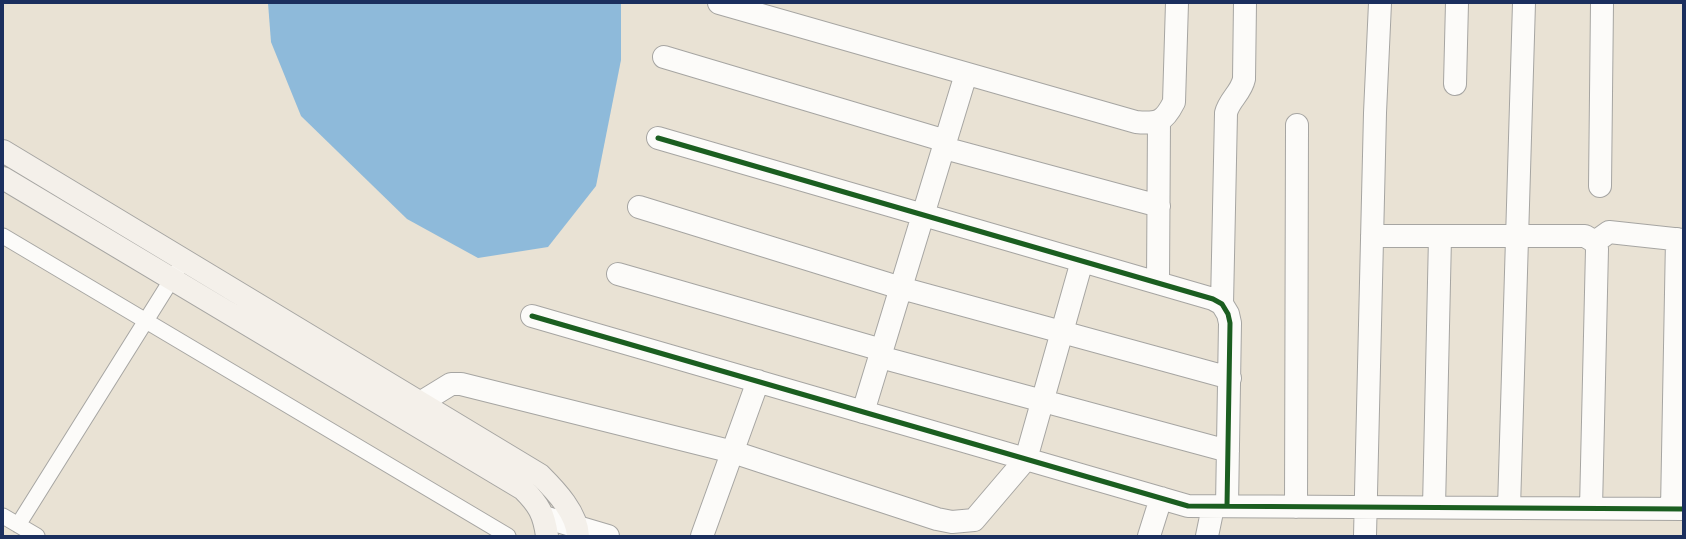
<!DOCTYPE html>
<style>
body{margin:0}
#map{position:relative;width:1686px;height:539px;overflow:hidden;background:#e9e2d4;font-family:Mynerve,sans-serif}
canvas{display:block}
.frame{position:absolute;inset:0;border:4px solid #1b2f5e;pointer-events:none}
</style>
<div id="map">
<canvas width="1686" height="539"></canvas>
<div class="frame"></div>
</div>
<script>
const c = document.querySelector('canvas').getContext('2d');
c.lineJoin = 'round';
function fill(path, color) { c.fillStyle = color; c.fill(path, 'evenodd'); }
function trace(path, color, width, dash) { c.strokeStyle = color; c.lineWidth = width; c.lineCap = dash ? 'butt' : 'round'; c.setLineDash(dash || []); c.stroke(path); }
const water = new Path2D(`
 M268 3H621V60L596 186 548 247 478 258 407 219 301 116 271 42Z`);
const lane = new Path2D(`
 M3 236 508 536
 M3 516 37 536
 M18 525 177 271`);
const street = new Path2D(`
 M719 3 1136 122C1158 124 1164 122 1174 102L1177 3
 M664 57 946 141
 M1455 84 1457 3
 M658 138 1213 299 1222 304 1228 314 1230 323 1227 506
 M944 148 1159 206
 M1600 186 1602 3
 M639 207 901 288 1230 378
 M1372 236H1585L1595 242 1597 249 1591 508
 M1595 242 1609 232 1683 240
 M618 274 882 350
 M1158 282 1159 121
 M1222 304 1226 113C1229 100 1241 93 1244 79L1245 3
 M532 316 1188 506 1683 509
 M880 357 1228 451
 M420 403 451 384H461L733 452 937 519 952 522 974 520 1026 459 1082 261
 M863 412 966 74
 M1296 507 1297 125
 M1434 507 1440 237
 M1509 508 1524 3
 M1672 509 1677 239
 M544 517 608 536
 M702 536 758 381
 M1149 536 1161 498
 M1207 536 1213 507
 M1365 536 1375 113 1380 3`);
const secondary = new Path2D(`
 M3 151 540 475C556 491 577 513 578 536
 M3 178 523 489C539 505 544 514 547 536`);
const cycleway = new Path2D(`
 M658 138 1213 299 1222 304 1228 314 1230 323 1227 506
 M532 316 1188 506 1683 509`);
fill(water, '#8ebada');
trace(lane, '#a6a5a2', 17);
trace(street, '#a6a5a2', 24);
trace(secondary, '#a6a5a2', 24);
trace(lane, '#fcfbf9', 15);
trace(street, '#fcfbf9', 22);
trace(secondary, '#f4f0ea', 22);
trace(cycleway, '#1b5e20', 5);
</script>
